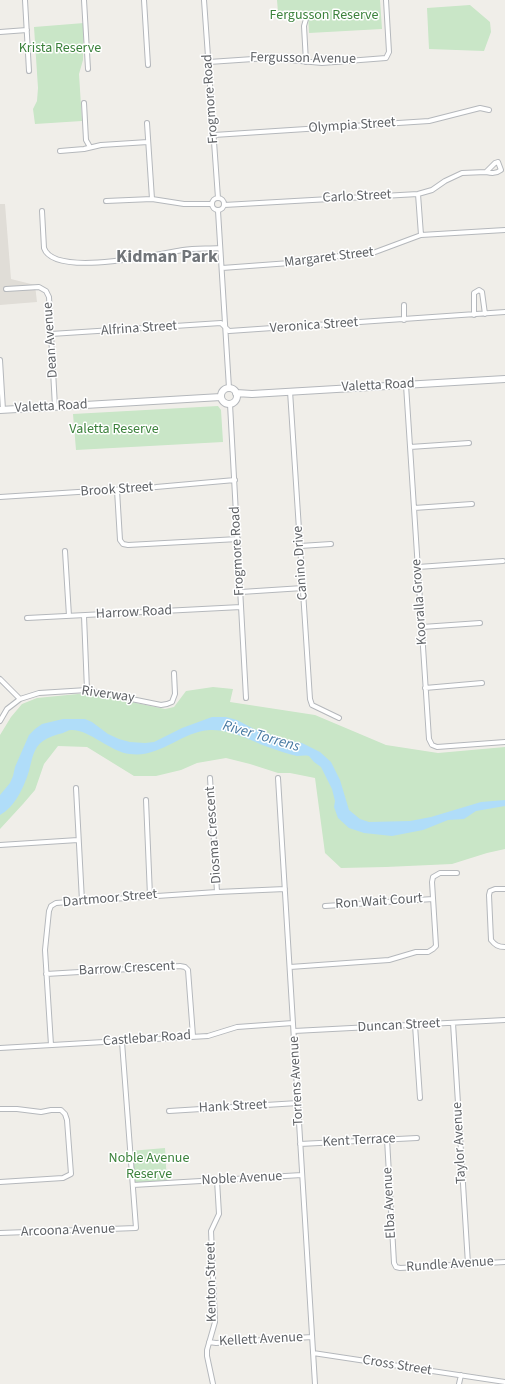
<!DOCTYPE html>
<style>
body{margin:0}
canvas{display:block;background:#f0eee9}
</style>
<canvas width="505" height="1384"></canvas>
<script>
const c = document.querySelector('canvas').getContext('2d');
c.lineJoin = 'round';
function fill(path, color) { c.fillStyle = color; c.fill(path, 'evenodd'); }
function trace(path, color, width, dash) { c.strokeStyle = color; c.lineWidth = width; c.lineCap = dash ? 'butt' : 'round'; c.setLineDash(dash || []); c.stroke(path); }
function write(font, color, halo, rows, align = 'center') {
  c.font = font + ' "Source Sans 3",sans-serif'; c.lineWidth = 3; c.setLineDash([]); c.textBaseline = 'middle'; c.strokeStyle = halo; c.fillStyle = color; for (const [text, x, y, turn = 0] of rows) {
    c.save(); c.translate(x, y); c.rotate((+turn || 0) * Math.PI / 180); c.textAlign = isNaN(turn) ? turn : align; if (halo) c.strokeText(text, 0, 0); c.fillText(text, 0, 0); c.restore();
  }
}
const education = new Path2D(`
 M0 204H5L11 279 35 285 37 302 0 305Z`);
const green = new Path2D(`
 M277 0H380L382 29 309 33 308 15H299L298 10 278 12Z
 M470 5 490 22 491 32 484 51 429 49 427 8Z
 M84 23 83 60 79 74 82 121 35 124 33 109 37 101 38 88 34 27Z
 M218 406 221 410 223 442 76 450 73 414Z
 M213 687 233 689 230 702 315 715 386 745 438 753 505 747V849L487 853 452 864 386 867 341 868 325 853 315 778 290 773H278L250 764 226 758 197 763 181 770 156 776H134L87 747 58 746 44 764 35 790 23 804 0 829V735L11 717 22 704 37 698 88 693 165 709 174 707 186 691Z
 M165 1148 167 1183 133 1185 130 1151Z`);
const water = new Path2D(`
 M212 717H226L237 720 254 729 283 739 302 743 320 752 331 762 340 780 349 810 360 819 369 822 410 821 431 817 481 802 505 800V806L476 811 464 819 448 820 423 830 392 836 364 833 349 828 338 818 334 807 335 801 332 789 321 767 314 762 309 756C305 755 301 756 297 756 288 754 277 750 268 747 249 740 231 729 210 730 180 732 161 758 130 754 110 752 89 729 71 730 68 730 66 732 63 733 55 735 49 737 43 741 33 748 32 760 29 771 24 787 15 807 0 815V795L10 783 13 776 15 767 29 735 35 729 42 724 63 719H85L92 722 108 734 119 739 130 742 145 743 154 742 182 728Z`);
const street = new Path2D(`
 M25 0 29 71
 M84 0 88 69
 M144 0 148 65
 M204 0 218 198
 M306 19 304 26 306 62
 M0 32 27 30
 M209 62 268 58 322 63 386 58 389 52 386 0
 M84 103 86 140 90 147
 M147 123 152 199
 M214 135 429 121 480 108 489 110
 M60 151 84 149 101 145 148 142
 M498 162 501 170C496 174 491 173 486 172L495 163Z
 M418 194 421 235
 M212 204a6 6 0 1 1 12 0a6 6 0 1 1-12 0Z
 M106 201 152 199 184 204H211
 M224 205 418 194 432 190 445 181 462 173 486 172
 M42 211 44 248C54 278 159 254 183 250 195 248 208 249 220 248
 M218 211 229 388
 M222 268 290 263 327 257 370 254 421 235 505 230
 M6 289 39 287 46 291 49 297 55 407
 M404 305V320
 M474 315V293L479 290 482 292 485 314
 M51 334 221 323 229 331 505 312
 M0 360 3 410
 M406 385 429 739 432 745 437 747 505 742
 M290 391 310 699 312 705 339 718
 M230 404 246 698
 M410 447 469 443
 M117 490 120 540 123 544 128 545 238 539
 M0 497 156 487 235 480
 M414 508 472 504
 M300 546 331 544
 M65 551 69 616
 M418 567 503 561
 M241 592 303 588
 M84 616 87 690
 M27 618 241 607
 M422 627 480 623
 M0 679 20 699
 M425 688 482 683
 M0 721 7 709 20 699 39 693 87 690 161 705 167 704 172 702 175 694 174 673
 M210 778 217 892
 M278 778 315 1384
 M76 788 82 901
 M146 800 150 896
 M0 845 78 840
 M505 889H495L490 891 489 895 491 940C495 945 498 947 505 947
 M325 906 433 899
 M290 967 389 960 416 952H428L433 949 436 946 432 882 433 877 440 873H457
 M46 974 180 966 185 967 188 970 193 1036
 M453 1023 468 1264
 M415 1025 420 1098
 M294 1031 505 1020
 M51 1045 45 950 49 911 51 906 56 903 82 901 217 892 285 889
 M0 1048 208 1036 237 1027 293 1023
 M0 1109H17L41 1112 51 1110H61L65 1114 67 1120 71 1174 63 1178 0 1182
 M169 1111 298 1103
 M387 1139 394 1263 396 1267 400 1268 505 1262
 M300 1144 417 1138
 M133 1185 302 1175
 M0 1233 136 1228 122 1042
 M209 1342 216 1343 312 1337
 M313 1353 505 1382
 M213 1384 207 1356V1350L215 1322 211 1231 219 1214 217 1180
 M459 1384 461 1375`);
const secondary = new Path2D(`
 M221 396a8 8 0 1 1 16 0a8 8 0 1 1-16 0Z
 M236 393 252 394 505 379
 M0 410 221 397`);
const parkNames = [
 ["Fergusson Reserve",324,16],
 ["Krista Reserve",60,49],
 ["Valetta Reserve",114,430],
 ["Noble Avenue",149,1159],
 ["Reserve",149,1175]
];
const streetNames = [
 ["Fergusson Avenue",303,59,1],
 ["Frogmore Road",211,99,-94],
 ["Olympia Street",352,126,-4],
 ["Carlo Street",357,197,-3],
 ["Margaret Street",329,258,-7],
 ["Veronica Street",314,326,-4],
 ["Alfrina Street",139,329,-4],
 ["Dean Avenue",51,340,-94],
 ["Valetta Road",378,386,-3],
 ["Valetta Road",51,407,-3],
 ["Brook Street",117,490,-4],
 ["Frogmore Road",238,551,-93],
 ["Canino Drive",301,563,-94],
 ["Kooralla Grove",420,602,-94],
 ["Harrow Road",134,613,-3],
 ["Riverway",108,695,8],
 ["Diosma Crescent",214,835,-94],
 ["Dartmoor Street",110,899,-5],
 ["Ron Wait Court",379,902,-4],
 ["Barrow Crescent",127,969,-3],
 ["Duncan Street",399,1026,-3],
 ["Castlebar Road",147,1039,-4],
 ["Torrens Avenue",297,1081,-93],
 ["Hank Street",233,1107,-3],
 ["Kent Terrace",359,1141,-3],
 ["Taylor Avenue",460,1143,-93],
 ["Noble Avenue",242,1179,-3],
 ["Elba Avenue",390,1203,-93],
 ["Arcoona Avenue",68,1231,-2],
 ["Rundle Avenue",450,1265,-4],
 ["Kenton Street",212,1282,-91],
 ["Kellett Avenue",261,1340,-3],
 ["Cross Street",397,1366,9]
];
const waterNames = [
 ["River Torrens",261,737,16]
];
const districtNames = [
 ["Kidman Park",167,258]
];
fill(education, '#e0ddd7');
fill(green, '#c9e6c7');
fill(water, '#b0ddf9');
trace(street, '#b5b8bc', 6);
trace(secondary, '#b4b7bb', 8);
trace(street, '#fff', 4);
trace(secondary, '#fff', 6);
write('14px', '#3c823c', '#fff', parkNames);
write('14px', '#606367', '#fff', streetNames);
write('italic 15px', '#487aa3', '#fff', waterNames);
write('bold 18px', '#717579', '#fff', districtNames);
</script>
